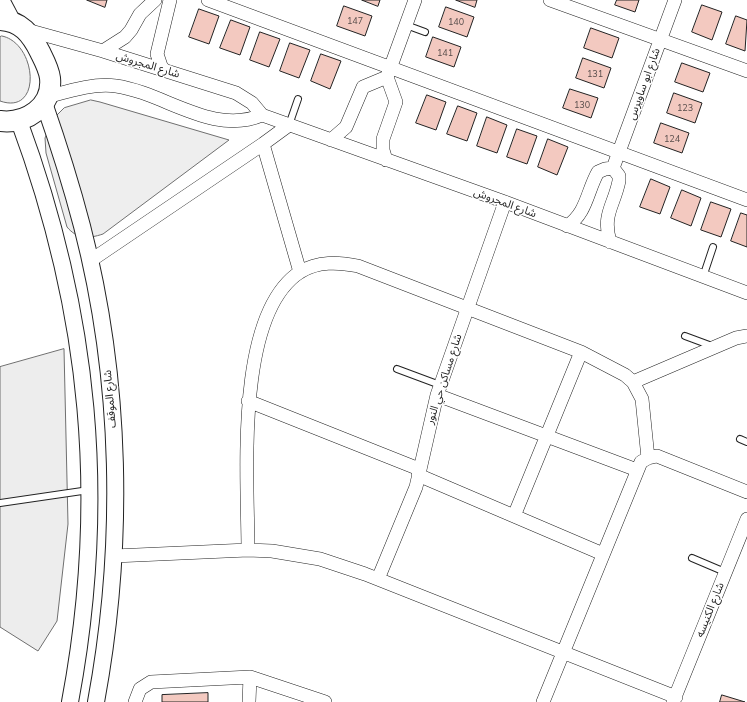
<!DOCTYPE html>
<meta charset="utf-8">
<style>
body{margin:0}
canvas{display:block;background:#fff}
</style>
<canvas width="747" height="702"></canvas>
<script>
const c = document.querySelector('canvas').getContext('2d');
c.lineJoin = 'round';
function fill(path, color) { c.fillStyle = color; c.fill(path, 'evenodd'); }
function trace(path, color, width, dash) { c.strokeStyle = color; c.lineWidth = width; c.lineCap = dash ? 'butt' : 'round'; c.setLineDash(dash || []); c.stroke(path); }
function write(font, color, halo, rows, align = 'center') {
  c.font = font + ' Mulish,"Noto Sans Arabic",sans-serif'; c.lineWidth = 3; c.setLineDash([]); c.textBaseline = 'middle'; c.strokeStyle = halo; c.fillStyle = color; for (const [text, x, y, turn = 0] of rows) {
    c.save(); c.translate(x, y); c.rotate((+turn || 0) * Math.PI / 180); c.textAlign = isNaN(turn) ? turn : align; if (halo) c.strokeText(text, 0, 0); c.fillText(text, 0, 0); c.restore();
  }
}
const green = new Path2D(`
 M2 36C37 43 43 116 0 101V37Z
 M91 100 100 102 229 140 103 234C88 239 77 239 67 227L46 153 45 138 53 119 64 108Z`);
const parking = new Path2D(`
 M64 349 68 524 57 621 38 651 0 627V367Z`);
const building = new Path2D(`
 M87 0H107L105 7Z
 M362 0H380L378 6Z
 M456 0H477L475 7Z
 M617 0H639L635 12 615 5Z
 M702 5 722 12 712 40 692 32Z
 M344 6 372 16 365 36 337 26Z
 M446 7 474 17 467 37 439 27Z
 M199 9 219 16 209 44 189 37Z
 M736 16 747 20 745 51 726 44Z
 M231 20 250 27 240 55 220 48Z
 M591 28 619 38 612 58 584 48Z
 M260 32 280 39 269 67 250 60Z
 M433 37 461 47 454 67 426 57Z
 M290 43 310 50 299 78 280 71Z
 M321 54 341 61 330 89 311 81Z
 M583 58 611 68 604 88 576 78Z
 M682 63 710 73 703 92 675 82Z
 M570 89 598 98 591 118 563 108Z
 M674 93 702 103 695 123 667 113Z
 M427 95 446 102 436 130 416 123Z
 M458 106 477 113 467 141 447 134Z
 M487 117 507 125 497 153 477 146Z
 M661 123 689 133 682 153 654 143Z
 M517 129 537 136 527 164 507 157Z
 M548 139 568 147 557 175 538 167Z
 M651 179 670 187 660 214 640 207Z
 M682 190 701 198 691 226 671 218Z
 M711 202 731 209 721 237 701 230Z
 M741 213 747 215V247L731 241Z
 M208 693V702H162V695Z
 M722 695 745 702H720Z`);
const service = new Path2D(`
 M406 25 425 32
 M289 125 298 99
 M703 277 713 247
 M685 336 712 346
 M397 369 440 385
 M740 439 747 442
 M0 503 89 490
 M692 558 725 572`);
const minor = new Path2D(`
 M208 0 747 200
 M550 0 747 71
 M27 30 103 51 236 93 252 103 262 115 505 202 747 293
 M103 51 125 37 131 30 140 14 155 0
 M164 70 161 66 157 54 170 0
 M47 97C69 91 93 83 116 86 165 93 212 136 262 115
 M331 140 346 127 363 87 387 77
 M263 144 300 272
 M386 160 383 150V139L396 102 387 77 415 0
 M613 168 675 0
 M567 226C587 213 587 191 598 172L605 169 613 168
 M610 242C602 214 614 206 619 181V176L613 168
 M90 261 263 144 289 125
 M633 382 736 338 747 336
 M437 395 637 470
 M248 401 419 469
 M418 475 603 554
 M514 516 581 352
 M248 550C248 480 234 315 300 272 318 261 338 262 358 266L581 352 625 375 633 382 642 399 648 458
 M114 556 248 550 272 551 320 559 365 574 676 697
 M378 579 416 487 437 395 505 202
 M135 702 140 689 151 682 250 677 325 702
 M249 702 250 677
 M543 702 641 462 648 458 657 456 747 492
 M673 702 747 519`);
const tertiary = new Path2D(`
 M44 103C58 143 71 184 82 226 122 381 125 545 96 702
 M19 121C90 313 108 500 70 702`);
const primary = new Path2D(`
 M0 2 10 21
 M0 20C21 21 31 34 40 52 44 60 49 69 50 78 53 107 26 124 0 121`);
const numberNames = [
 ["147",355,21],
 ["140",456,22],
 ["141",445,53],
 ["131",595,74],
 ["130",582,105],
 ["123",685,108],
 ["124",672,139]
];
const streetNames = [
 ["شارع المجروش",148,65,17],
 ["شارع ابو ساويرس",644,84,-70],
 ["شارع المجروش",505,203,20],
 ["شارع مساكن حي النور",444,379,-72],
 ["شارع الموقف",110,399,-95],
 ["شارع الكنيسه",710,610,-68]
];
fill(green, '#eee');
trace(green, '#6f6f6f', 1);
fill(parking, '#ededed');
trace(parking, '#6f6f6f', 1);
fill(building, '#f3c9c0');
trace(building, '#222', 1);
trace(service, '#222', 8);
trace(minor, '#222', 14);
trace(tertiary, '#222', 18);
trace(primary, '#222', 22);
trace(service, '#fff', 6);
trace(minor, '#fff', 13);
trace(tertiary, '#fff', 16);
trace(primary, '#fff', 20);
write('9px', '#564c4a', null, numberNames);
write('11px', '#222', '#fff', streetNames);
</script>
